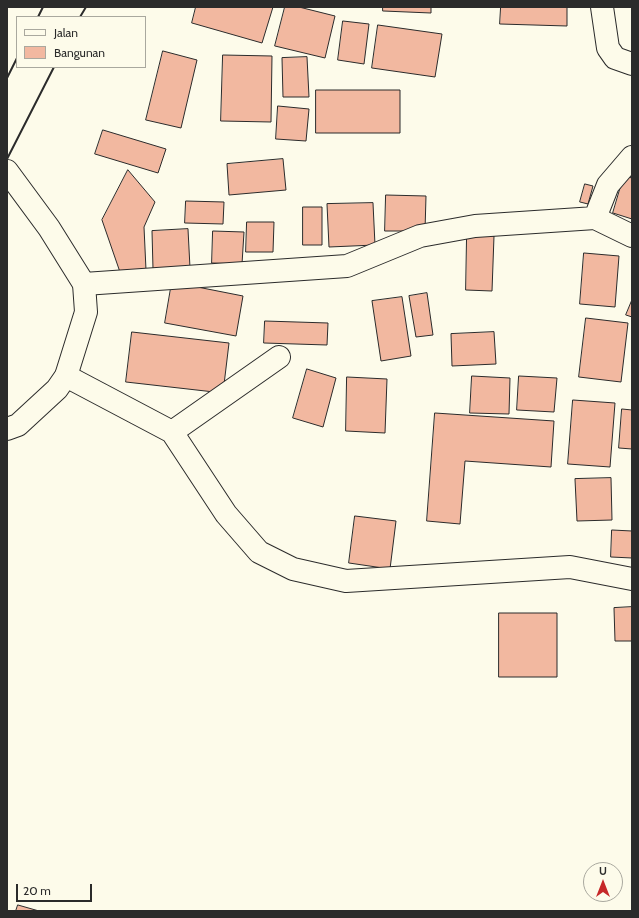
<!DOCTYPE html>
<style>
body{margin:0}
#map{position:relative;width:639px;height:918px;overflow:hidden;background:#fdfbea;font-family:Cabin,sans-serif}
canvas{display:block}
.frame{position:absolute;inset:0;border:8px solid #2b2b2b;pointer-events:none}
.legend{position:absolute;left:16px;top:16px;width:130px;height:52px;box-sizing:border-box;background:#fdfbea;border:1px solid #a9a89e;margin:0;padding:5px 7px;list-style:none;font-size:12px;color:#2b2b2b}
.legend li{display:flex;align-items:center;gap:8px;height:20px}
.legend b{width:20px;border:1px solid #a9a89e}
.north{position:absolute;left:583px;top:862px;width:40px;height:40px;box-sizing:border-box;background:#fdfbea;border:1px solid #a9a89e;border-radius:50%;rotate:0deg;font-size:11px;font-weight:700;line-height:16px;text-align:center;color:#2b2b2b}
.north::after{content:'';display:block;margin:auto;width:14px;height:18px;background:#c62828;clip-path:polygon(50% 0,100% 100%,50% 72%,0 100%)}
.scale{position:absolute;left:16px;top:884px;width:76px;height:18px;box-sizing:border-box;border:2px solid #2b2b2b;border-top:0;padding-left:5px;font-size:12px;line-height:14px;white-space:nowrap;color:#2b2b2b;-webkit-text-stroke:3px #fdfbea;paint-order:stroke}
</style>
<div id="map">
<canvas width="639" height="918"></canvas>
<div class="frame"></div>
<ul class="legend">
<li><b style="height:5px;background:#fdfbea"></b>Jalan</li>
<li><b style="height:11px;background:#f2b8a0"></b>Bangunan</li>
</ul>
<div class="north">U</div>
<div class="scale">20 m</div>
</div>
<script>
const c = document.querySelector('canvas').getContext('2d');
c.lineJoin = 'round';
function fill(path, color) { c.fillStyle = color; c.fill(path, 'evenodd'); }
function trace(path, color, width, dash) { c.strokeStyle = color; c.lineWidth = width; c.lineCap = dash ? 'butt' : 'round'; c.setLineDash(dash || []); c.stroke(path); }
const building = new Path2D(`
 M196 7H273L262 43 192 23Z
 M285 7H299L335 16 325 58 275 46Z
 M383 7H431V13L383 11Z
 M501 7H567V26L500 24Z
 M343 21 369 24 364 64 338 60Z
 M378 25 442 34 435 77 372 68Z
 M163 51 197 60 181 128 146 120Z
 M223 55 272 56 271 122 221 121Z
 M307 57 309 97H283L282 58Z
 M316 90H400V133H316Z
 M278 106 309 109 306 141 276 139Z
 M103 130 166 149 158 173 95 154Z
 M283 159 286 190 229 195 227 164Z
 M128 170 155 202 144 227 146 270 121 275 102 220Z
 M624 176 632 178V219L613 213Z
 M585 184 593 186 588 204 580 202Z
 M386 195 426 196 425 231H385Z
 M186 201 224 202 223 224 185 223Z
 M373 203 375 245 329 247 327 204Z
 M303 207H322V245H303Z
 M247 222H274L273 252H246Z
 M188 229 190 268 153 269 152 231Z
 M213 231 244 232 242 264 212 263Z
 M467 235 494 236 492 291 466 290Z
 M584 253 619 256 615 307 580 304Z
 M172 282 243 296 236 336 165 323Z
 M427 293 433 335 416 337 409 296Z
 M402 297 411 356 381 361 372 301Z
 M632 300V317L626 315Z
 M586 318 628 323 621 382 579 377Z
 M265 321 328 323 327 345 264 343Z
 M132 332 229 343 223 393 126 382Z
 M494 332 496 364 452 366 451 334Z
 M307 369 336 378 323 427 293 418Z
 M472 376 510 378 509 414 470 413Z
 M519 376 557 378 554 412 517 410Z
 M347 377 387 379 385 433 346 431Z
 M573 400 615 403 610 467 568 464Z
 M622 409 632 410V449L619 448Z
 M435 413 554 421 551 467 465 461 460 524 427 521Z
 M611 478 612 520 577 521 575 479Z
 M355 516 396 521 390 569 349 563Z
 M612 530 632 531V558L611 557Z
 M632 607V641H615L614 608Z
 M499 613H557V677H499Z
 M18 905 39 911H16Z`);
const minor = new Path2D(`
 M602 7 608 48 615 58 632 64
 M595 218 632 236
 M84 284 347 266 420 236 475 226 595 218 608 185 632 157
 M66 376 172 432 226 514 259 552 293 569 346 581 570 567 632 579
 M172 432 279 357`);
const primary = new Path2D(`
 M7 171 49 228 84 284 86 312 66 376 57 389 18 425 7 429`);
const wall = new Path2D(`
 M38 17 43 7
 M80 17 86 7
 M7 78 17 58
 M7 159 54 67`);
fill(building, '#f2b8a0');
trace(building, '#2b2b2b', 1);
trace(minor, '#2b2b2b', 24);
trace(primary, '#2b2b2b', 24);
trace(minor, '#fdfbea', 22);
trace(primary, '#fdfbea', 22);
trace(wall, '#2b2b2b', 2);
</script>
